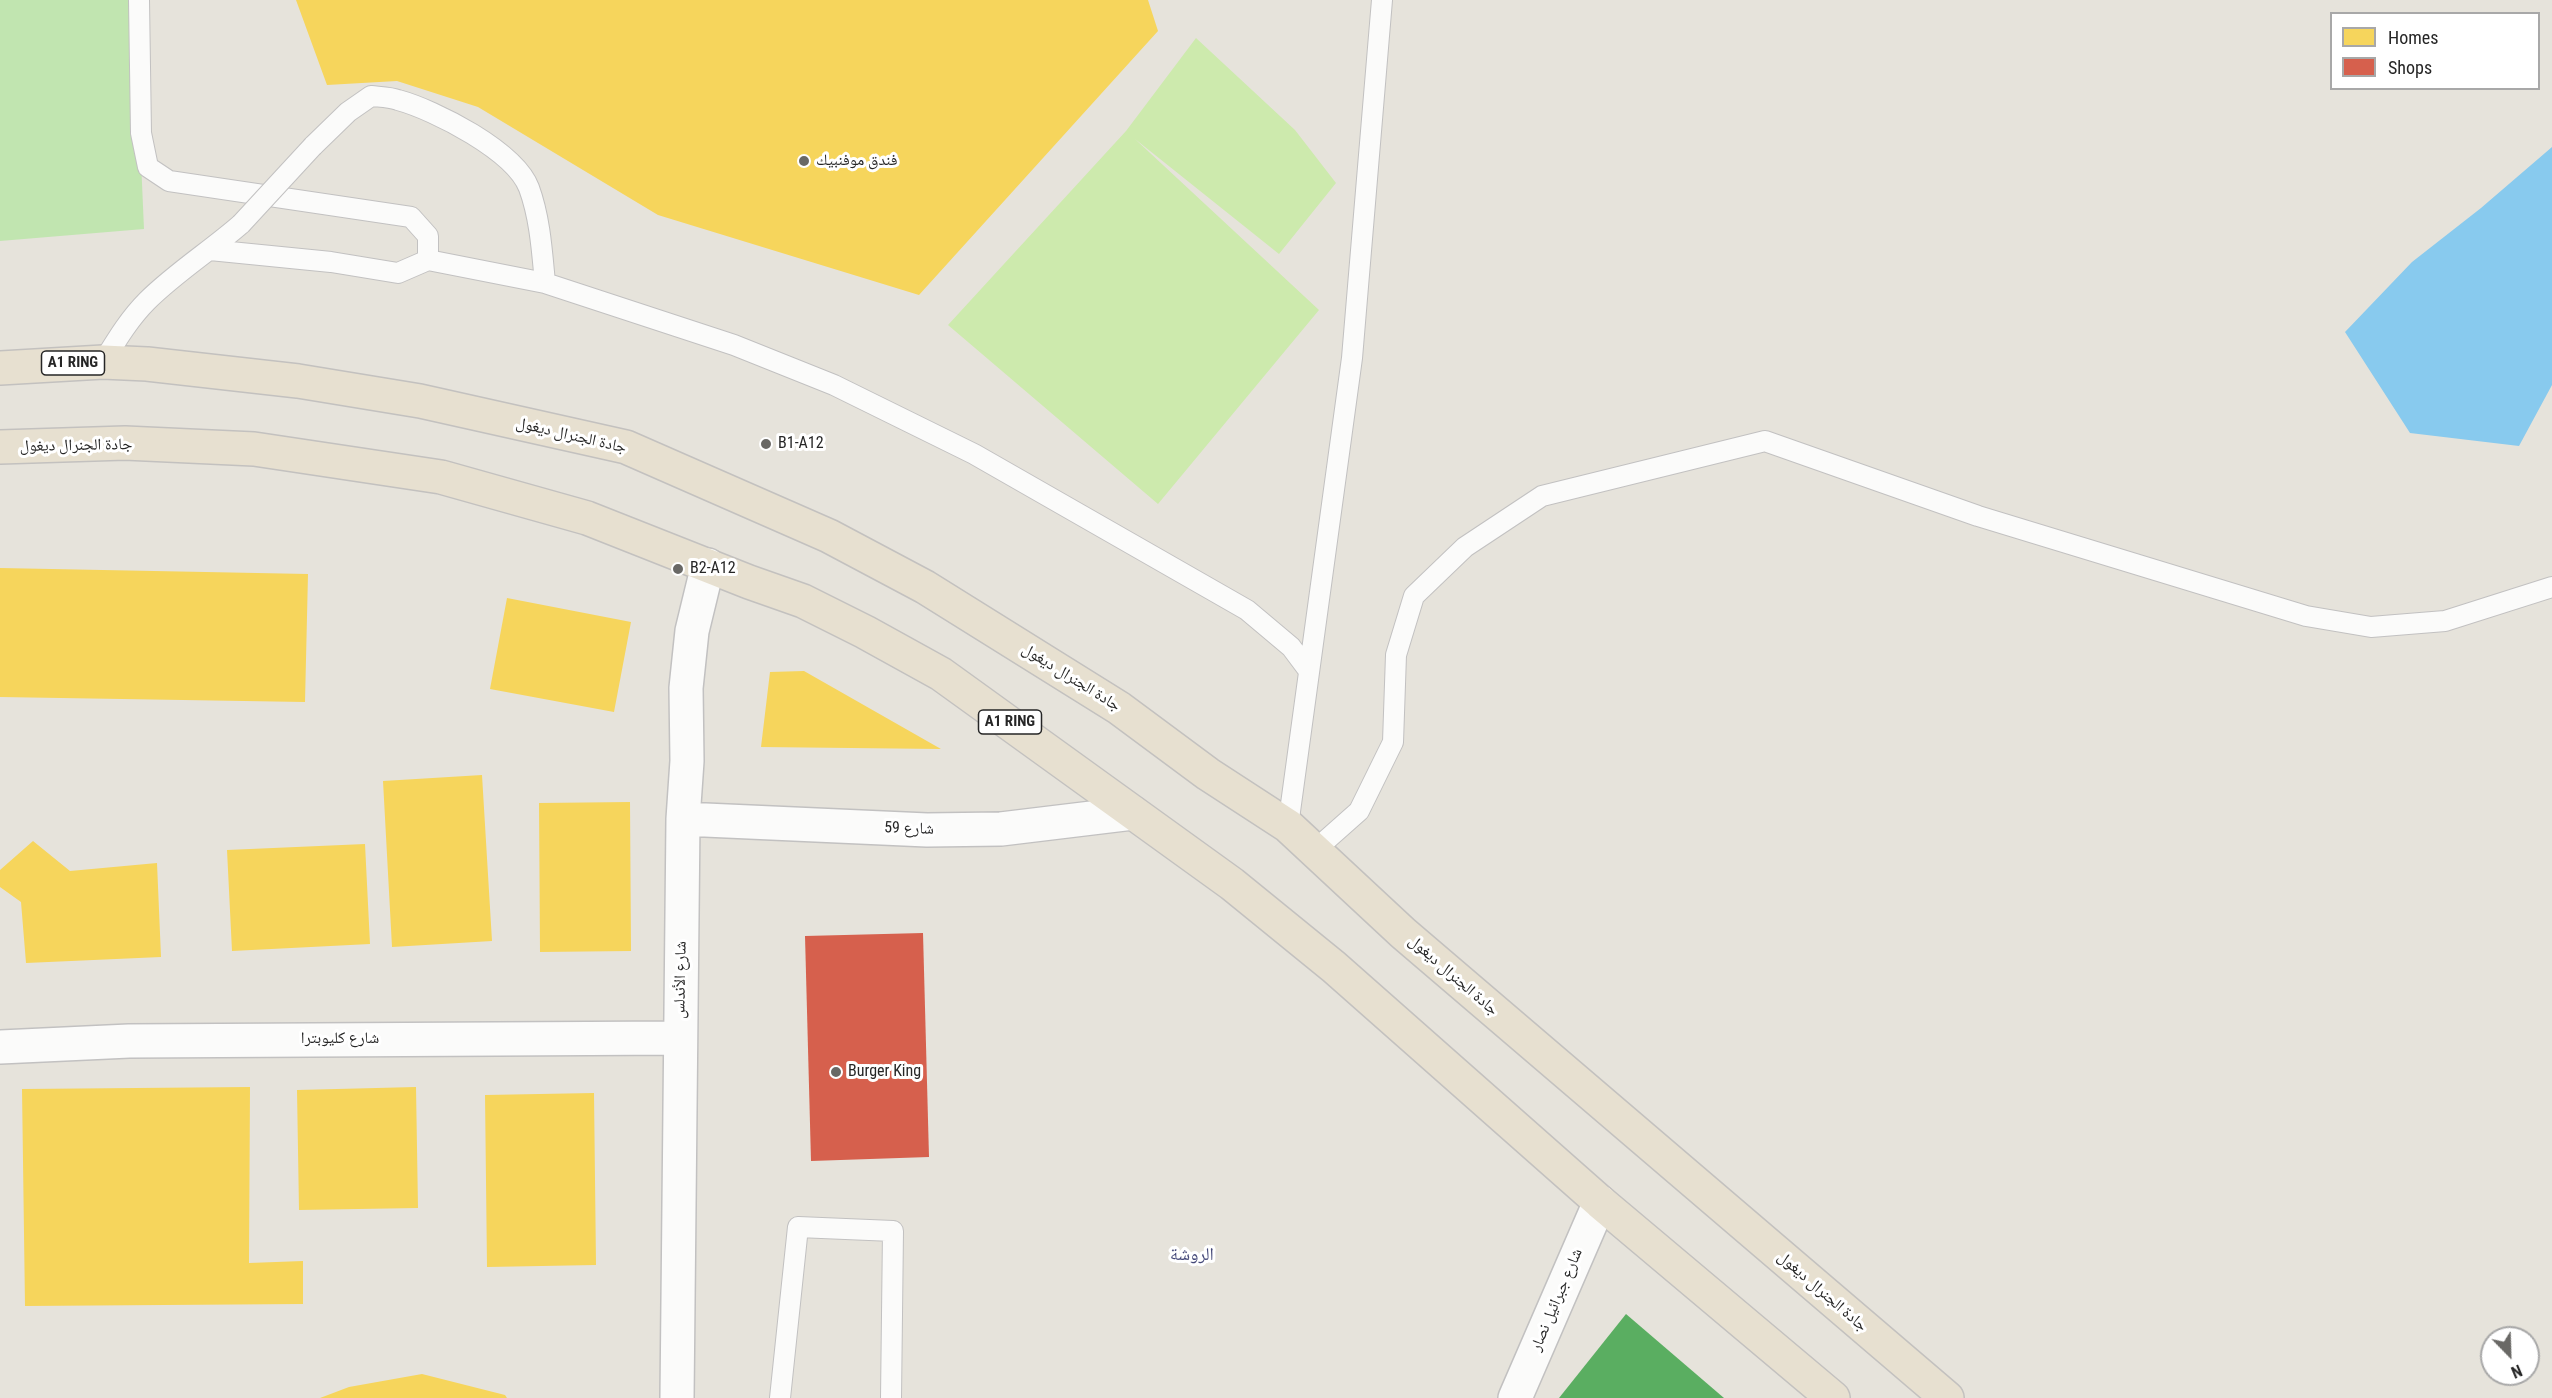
<!DOCTYPE html>
<meta charset="utf-8">
<style>
body{margin:0}
#map{position:relative;width:2552px;height:1398px;overflow:hidden;background:#e6e3db;font-family:"Roboto Condensed",sans-serif}
canvas{display:block}
.legend{position:absolute;left:2330px;top:12px;width:210px;height:78px;box-sizing:border-box;background:#fff;border:2px solid #a8a8a8;margin:0;padding:8px 10px;list-style:none;font-size:18px;color:#262626}
.legend li{display:flex;align-items:center;gap:12px;height:30px}
.legend b{width:30px;border:2px solid #a8a8a8}
.north{position:absolute;left:2480px;top:1326px;width:60px;height:60px;box-sizing:border-box;background:#fff;border:2px solid #a8a8a8;border-radius:50%;rotate:157deg;font-size:16px;font-weight:700;line-height:24px;text-align:center;color:#262626}
.north::after{content:'';display:block;margin:auto;width:21px;height:27px;background:#696865;clip-path:polygon(50% 0,100% 100%,50% 72%,0 100%)}
</style>
<div id="map">
<canvas width="2552" height="1398"></canvas>
<ul class="legend">
<li><b style="height:16px;background:#f6d55c"></b>Homes</li>
<li><b style="height:16px;background:#d6604d"></b>Shops</li>
</ul>
<div class="north">N</div>
</div>
<script>
const c = document.querySelector('canvas').getContext('2d');
c.lineJoin = 'round';
function fill(path, color) { c.fillStyle = color; c.fill(path, 'evenodd'); }
function trace(path, color, width, dash) { c.strokeStyle = color; c.lineWidth = width; c.lineCap = dash ? 'butt' : 'round'; c.setLineDash(dash || []); c.stroke(path); }
function write(font, color, halo, rows, align = 'center') {
  c.font = font + ' "Roboto Condensed","Noto Naskh Arabic",sans-serif'; c.lineWidth = 6; c.setLineDash([]); c.textBaseline = 'middle'; c.strokeStyle = halo; c.fillStyle = color; for (const [text, x, y, turn = 0] of rows) {
    c.save(); c.translate(x, y); c.rotate((+turn || 0) * Math.PI / 180); c.textAlign = isNaN(turn) ? turn : align; if (halo) c.strokeText(text, 0, 0); c.fillText(text, 0, 0); c.restore();
  }
}
const green = new Path2D(`
 M0 0H134L144 229 0 241Z`);
const pitch = new Path2D(`
 M1196 38 1295 130 1336 183 1279 254 1135 139 1319 310 1158 504 948 325 1126 131Z`);
const water = new Path2D(`
 M2552 147V385L2519 446 2410 433 2345 332 2412 262 2481 208Z`);
const homes = new Path2D(`
 M296 0H1148L1158 31 919 295 658 215 478 107 397 81 327 85Z
 M0 568 308 574 305 702 0 697Z
 M507 598 631 622 614 712 490 689Z
 M804 671 941 749 761 747 770 672Z
 M482 775 492 941 392 947 383 781Z
 M630 802 631 951 540 952 539 803Z
 M33 841 70 871 157 863 161 957 26 963 21 902 0 887V870Z
 M365 844 370 944 232 951 227 850Z
 M250 1087 249 1263 303 1261V1304L25 1306 22 1089Z
 M416 1087 418 1208 299 1210 297 1090Z
 M594 1093 596 1265 487 1267 485 1095Z
 M422 1374 505 1395 507 1398H320L349 1387Z`);
const shops = new Path2D(`
 M923 933 929 1157 811 1161 805 936Z`);
const public = new Path2D(`
 M1626 1314 1724 1398H1559Z`);
const service = new Path2D(`
 M139 0 141 133 148 167 169 181 411 217 428 236V260
 M313 146 348 112 371 96C380 97 390 97 398 100 435 110 515 151 529 188 540 218 542 251 545 283
 M210 250 331 262 398 273 428 260 545 283 734 345 834 385 974 454 1247 610 1291 647 1309 671
 M103 362C116 341 129 319 147 301 175 273 210 251 241 224
 M1288 826 1352 358 1382 0
 M1315 850 1359 811 1393 742 1396 655 1414 596 1465 547 1542 496 1765 441 1978 516 2306 616 2371 627 2445 621 2552 587
 M780 1398 798 1227 893 1231 891 1398`);
const minor = new Path2D(`
 M683 819 927 830 1001 829 1133 813
 M0 1047 129 1041 680 1038
 M677 1398 683 819 687 761 686 688 692 631 708 565
 M1515 1398 1600 1202`);
const trunk = new Path2D(`
 M0 368 103 362 147 364 298 381 420 401 626 447 829 536 925 587 1119 708 1208 774 1288 826 1403 933 1947 1398
 M0 447 125 443 254 449 441 477 587 518 749 582 803 601 865 632 941 674 1232 884 1334 967 1600 1202 1833 1398`);
const serviceBridge = new Path2D(`
 M241 224 313 146`);
const markers = [
 [804,161,6,"#696865"],
 [766,444,6,"#696865"],
 [678,569,6,"#696865"],
 [836,1072,6,"#696865"]
];
const shields = [
 [73,363,63],
 [1010,722,63]
];
const shieldNames = [
 ["A1 RING",73,363],
 ["A1 RING",1010,722]
];
const poiNames = [
 ["فندق موفنبيك",816,161],
 ["B1-A12",778,444],
 ["B2-A12",690,569],
 ["Burger King",848,1072]
];
const streetNames = [
 ["جادة الجنرال ديغول",571,436,13],
 ["جادة الجنرال ديغول",76,446,-1],
 ["جادة الجنرال ديغول",1071,678,32],
 ["شارع 59",909,829,2],
 ["جادة الجنرال ديغول",1453,976,41],
 ["شارع الأندلس",681,980,-89],
 ["شارع كليوبترا",340,1039],
 ["جادة الجنرال ديغول",1822,1292,41],
 ["شارع جبرائيل نصار",1557,1300,-67]
];
const neighbourhoodNames = [
 ["الروشة",1192,1255]
];
fill(green, '#c1e5b0');
fill(pitch, '#cdeaad');
fill(water, '#88caee');
fill(homes, '#f6d55c');
fill(shops, '#d6604d');
fill(public, '#5aae61');
trace(service, '#c2c1c1', 22);
trace(minor, '#c2c1c1', 36);
trace(trunk, '#c3c1bf', 36);
trace(service, '#fbfbfa', 20);
trace(minor, '#fbfbfa', 33);
trace(trunk, '#e7e0d0', 33);
trace(serviceBridge, '#c2c1c1', 22, []);
trace(serviceBridge, '#fbfbfa', 20);
for (const [x, y, r, color] of markers) { const dot = new Path2D(); dot.arc(x, y, r, 0, 2 * Math.PI); c.fillStyle = color; c.fill(dot); trace(dot, '#fff', 2); }
for (const [x, y, w] of shields) { const box = new Path2D(); box.roundRect(x - w / 2, y - 12, w, 24, 4.5); c.fillStyle = '#fff'; c.fill(box); trace(box, '#262626', 1.5); }
write('bold 15px', '#262626', null, shieldNames);
write('16px', '#262626', '#fff', poiNames, 'left');
write('16px', '#262626', '#fff', streetNames);
write('18px', '#454979', '#fff', neighbourhoodNames);
</script>
